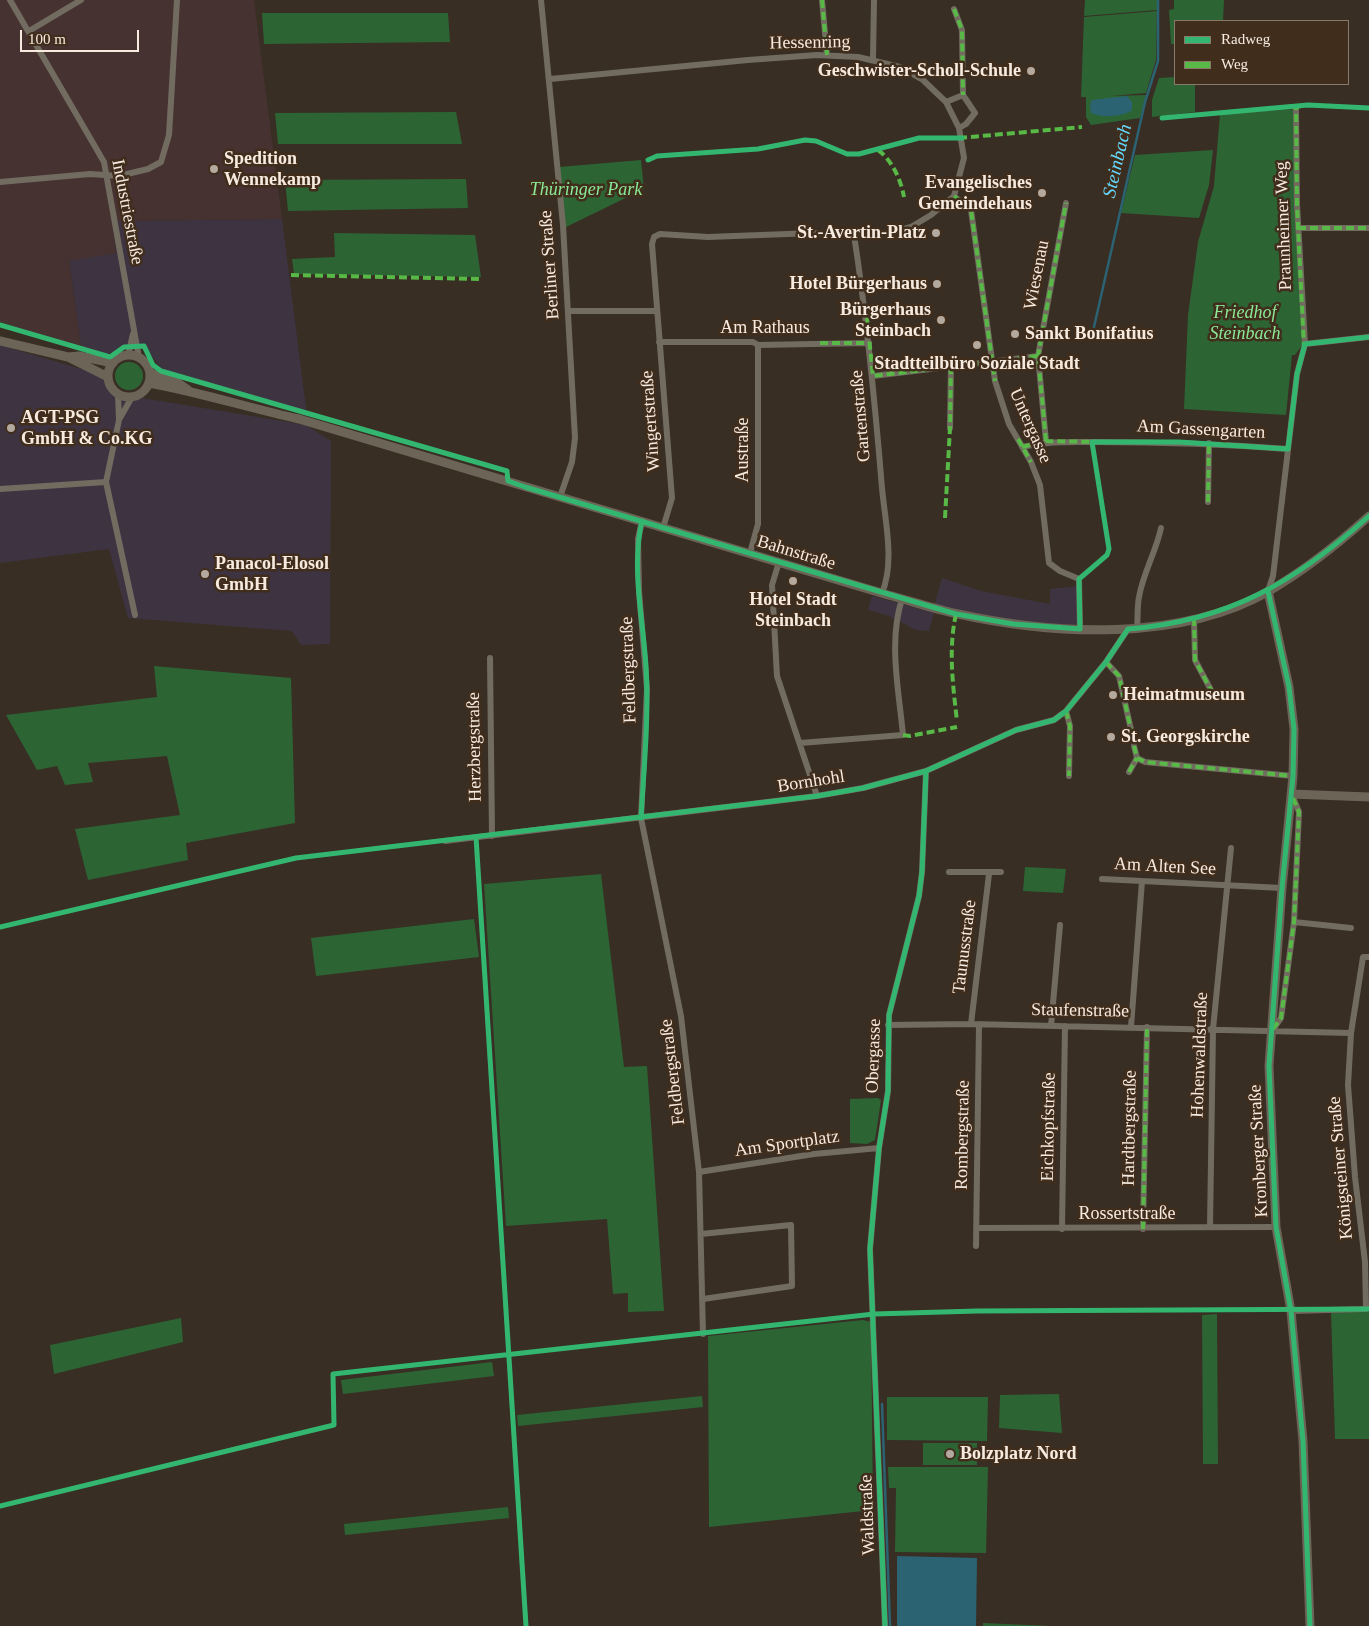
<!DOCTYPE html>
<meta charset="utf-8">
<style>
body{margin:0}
#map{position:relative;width:1369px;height:1626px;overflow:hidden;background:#382e24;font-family:Georgia,serif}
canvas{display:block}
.legend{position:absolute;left:1174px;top:20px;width:175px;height:65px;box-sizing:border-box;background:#402d1c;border:1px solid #89796a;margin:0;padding:6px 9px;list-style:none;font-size:15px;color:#f7ebe0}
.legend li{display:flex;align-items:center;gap:10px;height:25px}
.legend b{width:25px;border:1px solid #89796a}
.scale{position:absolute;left:20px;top:30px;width:119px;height:22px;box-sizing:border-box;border:2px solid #f7ebe0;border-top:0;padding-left:6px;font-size:15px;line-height:18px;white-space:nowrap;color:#f7ebe0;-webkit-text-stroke:4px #402d1c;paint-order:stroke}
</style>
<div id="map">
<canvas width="1369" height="1626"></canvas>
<ul class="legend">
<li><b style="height:6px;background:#33b770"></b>Radweg</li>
<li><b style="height:6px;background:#58b947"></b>Weg</li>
</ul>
<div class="scale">100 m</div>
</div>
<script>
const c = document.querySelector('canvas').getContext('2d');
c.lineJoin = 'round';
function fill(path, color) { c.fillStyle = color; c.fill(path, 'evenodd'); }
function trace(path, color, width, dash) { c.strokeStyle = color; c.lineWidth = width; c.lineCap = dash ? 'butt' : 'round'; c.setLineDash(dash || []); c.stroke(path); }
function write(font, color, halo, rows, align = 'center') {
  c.font = font + ' Georgia,serif'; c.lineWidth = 5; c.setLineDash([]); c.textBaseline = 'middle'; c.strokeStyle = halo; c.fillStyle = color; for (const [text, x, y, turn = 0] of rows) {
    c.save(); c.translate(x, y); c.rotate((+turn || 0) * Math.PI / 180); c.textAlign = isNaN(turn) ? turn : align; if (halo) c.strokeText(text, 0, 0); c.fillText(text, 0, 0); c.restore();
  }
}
const commercial = new Path2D(`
 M282 219 307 416 162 369 146 349 119 350 107 354 81 347 69 260 116 253 111 221Z
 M0 345 101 375 112 393 306 425 331 441 330 644 301 645 292 631 128 618 109 549 0 563Z
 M942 578 981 591 1050 604V589L1079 586 1080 629 1013 623 934 607Z
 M872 596 934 613 929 631 916 630 889 616 868 610Z`);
const industrial = new Path2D(`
 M0 0H254L282 219 112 221 116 253 69 261 81 347 0 322Z`);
const green = new Path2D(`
 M1085 0H1157V10L1084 16Z
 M1174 0H1224L1223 21H1175V44H1171L1169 10 1174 9Z
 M1157 11 1156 60 1146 93 1111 96 1146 95 1140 118 1091 125 1086 117V97H1081L1084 17Z
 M262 13H448L450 42 264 44Z
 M1175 77V84H1195V112L1152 117V100L1159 78Z
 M1295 109 1294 204 1303 344 1295 355H1292L1286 415 1184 409 1188 315 1198 242 1214 186 1220 114Z
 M456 112 462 144H278L275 113Z
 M1213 150 1209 185 1199 218 1121 213 1135 155Z
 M641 160 644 189 564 228 559 167Z
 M466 179 468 208 288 211 285 180Z
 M334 233 475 235 481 277 294 274 292 259 335 257Z
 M115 376a14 14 0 1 1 28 0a14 14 0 1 1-28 0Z
 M154 666 291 678 295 823 186 843 188 860 88 880 75 829 180 815 167 756 88 763 93 782 65 785 57 766 37 770 6 715 157 697Z
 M1025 867 1066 869 1063 893 1023 891Z
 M601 874 624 1067 647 1066 664 1311 628 1312V1293L613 1294 607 1219 506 1226 484 884Z
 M474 919 479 957 316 976 311 938Z
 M878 1098 881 1100 875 1140 867 1144 850 1143V1099Z
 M1331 1312H1369V1439H1335Z
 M1217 1314 1218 1464H1203L1202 1315Z
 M181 1318 183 1342 54 1374 50 1345Z
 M863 1320 871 1322 873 1510 709 1527 708 1336Z
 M492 1362 494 1376 343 1394 341 1380Z
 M1059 1394 1062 1433 999 1428 1000 1395Z
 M702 1396 703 1407 518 1426 517 1415Z
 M887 1397H988L987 1441 887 1440Z
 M923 1443H977V1465H923Z
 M888 1467H988L986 1553 895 1552 896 1488H889Z
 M508 1507 509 1518 345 1535 344 1524Z
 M983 1623 1051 1626H983Z`);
const water = new Path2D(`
 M1127 96 1132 102V110C1123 117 1101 118 1091 113L1090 105 1092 100Z
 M897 1556 977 1558 976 1626H897Z`);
const stream = new Path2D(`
 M1094 327 1145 102 1158 61V0
 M882 1404 890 1626`);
const street = new Path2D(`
 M10 0 104 162 139 358
 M541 0 563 225 575 438 572 462 560 497
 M822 0 827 55
 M954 9 962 30 963 95
 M29 31 81 0
 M873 59 874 0
 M550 79 748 60 817 55 858 57 900 67 923 80 946 102 959 128 964 158 954 196 931 215 911 227 888 233 854 235 814 233 708 237 660 234 654 237 652 244 672 498 663 528
 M946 102 963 95
 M959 128 966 124 975 113 963 95
 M0 182 90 174 119 176 148 169 161 162 169 135 177 0
 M954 196 971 210 995 381 1009 424 1031 462 1040 485 1049 563 1060 571 1079 579 1080 629
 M1298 228H1369
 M854 235C867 319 875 403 882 488 885 521 895 562 882 593
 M569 311H655
 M659 342H753L758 345 869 343
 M1305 344 1369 337
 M128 356 133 334
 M873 376 1038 356
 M118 394 119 420 106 482 135 615
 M120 418 132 397
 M950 428 951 365
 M1046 441 1038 356 1066 203
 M1022 447C1047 441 1069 442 1094 442 1159 442 1223 444 1288 449
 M0 489 106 482
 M1208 502 1209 443
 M642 521 638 539 639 591 647 689 641 818 681 1016 699 1172 703 1334
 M750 553 758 524V345
 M779 562 772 585 777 676 817 796
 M1268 591 1273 576 1297 374 1305 344 1297 205 1296 107
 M1194 618 1195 660 1212 692
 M1137 629C1138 618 1137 607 1139 597 1143 573 1156 552 1161 528
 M490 658 492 836
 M1106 662 1119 676 1132 734
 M1066 711 1070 726 1069 776
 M800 743 903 735C899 691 888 642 902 599
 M1134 746 1137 758 1145 762 1293 776
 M1129 772 1137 758
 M445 841 817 796 863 788 926 771 1016 730 1054 720 1066 711 1106 662 1128 629
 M949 872H1001
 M1102 879 1282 888
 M1294 922 1351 928
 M971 1024 989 874
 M888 1025 971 1024 1351 1033
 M1051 1026 1060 925
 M1131 1027 1142 881
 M1272 1031 1281 1018 1294 922 1299 812 1292 795
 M699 1172 814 1154 879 1148
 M1210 1227 1213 1029 1231 848
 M977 1228 1276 1227
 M1062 1229 1065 1026
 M1143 1229 1147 1027
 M701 1234 791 1225 792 1286 703 1299
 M976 1246 979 1024
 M1291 1311 1366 1309 1365 1262 1355 1177 1348 1085 1351 1033 1363 957H1369
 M885 1626 870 1249 879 1148 888 1091 889 1015 919 896 922 872 926 771`);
const secondary = new Path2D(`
 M0 341 68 357 79 356 113 363
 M108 376a21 21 0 1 1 42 0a21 21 0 1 1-42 0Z
 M68 357 108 377
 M150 373 178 383 188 390
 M149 383C199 392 249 408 299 419L888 595C911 601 934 609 958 614 1054 635 1180 642 1269 591 1305 570 1338 544 1369 516
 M1268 591 1289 687 1294 729 1293 776 1282 888 1269 1066 1276 1227 1291 1311 1303 1441 1310 1626
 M1291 794 1369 797`);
const quiet = new Path2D(`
 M822 0 827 55
 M954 9 962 30 963 95
 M1301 106 1296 107 1297 205 1304 347
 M959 138 1082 127
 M878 150C892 160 901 180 904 197
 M954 196 971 210 995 381
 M1298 228H1369
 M291 275 483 279
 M867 318 873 376 1038 356
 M820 343H869
 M1018 439 1031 462
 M1046 441 1038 356 1066 203
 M1022 447 1046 441 1097 442
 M1208 502 1209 443
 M945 518 950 428 951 365
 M956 614C948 649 953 686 957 721
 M1194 618 1195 660 1212 692
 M1106 662 1119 676 1132 734
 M1066 711 1070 726 1069 776
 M903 735 910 736 957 727
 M1134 746 1137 758 1145 762 1293 776
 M1129 772 1137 758
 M1273 1029 1281 1018 1294 922 1299 812 1293 798
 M1143 1229 1147 1027`);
const cycleway = new Path2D(`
 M1162 118 1308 105 1369 108
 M648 160 657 156 758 149 805 140 816 141 847 154H859L919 138H962
 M0 325 110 357 124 347 144 346 153 365 161 371 507 471 508 481 525 487 956 614 1013 624 1080 629 1079 579 1107 555 1109 549 1092 442H1179L1288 449 1297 374 1305 344 1369 337
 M1268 591 1289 687 1294 729 1293 776 1282 888 1269 1066 1276 1227 1291 1311 1303 1441 1310 1626
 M641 818C644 768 649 716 646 666 643 618 631 568 642 521
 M476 837 526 1626
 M0 927 296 858 817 796 863 788 926 771 1016 730 1054 720 1066 711 1106 662 1128 629C1229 621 1295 582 1369 516
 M0 1506 334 1425 333 1374 874 1314 977 1311 1369 1309
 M885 1626 870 1249 879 1148 888 1091 889 1015 919 896 922 872 926 771`);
const markers = [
 [1031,71,5,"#b4a99e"],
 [214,169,5,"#b4a99e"],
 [1042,193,5,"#b4a99e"],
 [936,233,5,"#b4a99e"],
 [937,284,5,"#b4a99e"],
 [941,320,5,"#b4a99e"],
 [1015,334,5,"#b4a99e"],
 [977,345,5,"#b4a99e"],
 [11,428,5,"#b4a99e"],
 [205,574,5,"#b4a99e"],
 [793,581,5,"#b4a99e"],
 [1113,695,5,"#b4a99e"],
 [1111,737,5,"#b4a99e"],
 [950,1454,5,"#b4a99e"]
];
const streetNames = [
 ["Hessenring",810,43,-1],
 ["Industriestraße",127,212,79],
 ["Praunheimer Weg",1284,226,-92],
 ["Berliner Straße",550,265,-94],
 ["Wiesenau",1037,275,-79],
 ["Am Rathaus",765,328],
 ["Gartenstraße",861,416,-95],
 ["Wingertstraße",651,421,-94],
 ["Untergasse",1030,426,66],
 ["Am Gassengarten",1201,430,3],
 ["Austraße",743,450,-90],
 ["Bahnstraße",796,553,17],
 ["Feldbergstraße",629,670,-92],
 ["Herzbergstraße",475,747,-91],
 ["Bornhohl",811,782,-9],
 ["Am Alten See",1165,867,3],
 ["Taunusstraße",965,947,-83],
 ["Staufenstraße",1080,1011,1],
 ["Hohenwaldstraße",1200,1055,-88],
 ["Obergasse",874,1056,-88],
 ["Feldbergstraße",673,1072,-97],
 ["Eichkopfstraße",1049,1127,-89],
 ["Hardtbergstraße",1130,1128,-89],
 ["Rombergstraße",963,1135,-89],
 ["Am Sportplatz",787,1144,-8],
 ["Kronberger Straße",1259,1151,-93],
 ["Königsteiner Straße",1341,1168,-95],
 ["Rossertstraße",1127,1214],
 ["Waldstraße",868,1515,-92]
];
const poiNames = [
 ["Geschwister-Scholl-Schule",1021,71,"right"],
 ["Spedition",224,159],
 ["Wennekamp",224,180],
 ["Evangelisches",1032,183,"right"],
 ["Gemeindehaus",1032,204,"right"],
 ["St.-Avertin-Platz",926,233,"right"],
 ["Hotel Bürgerhaus",927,284,"right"],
 ["Bürgerhaus",931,310,"right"],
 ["Steinbach",931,331,"right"],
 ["Sankt Bonifatius",1025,334],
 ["Stadtteilbüro Soziale Stadt",977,364,"center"],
 ["AGT-PSG",21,418],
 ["GmbH & Co.KG",21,439],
 ["Panacol-Elosol",215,564],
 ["GmbH",215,585],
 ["Hotel Stadt",793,600,"center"],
 ["Steinbach",793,621,"center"],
 ["Heimatmuseum",1123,695],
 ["St. Georgskirche",1121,737],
 ["Bolzplatz Nord",960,1454]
];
const parkNames = [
 ["Thüringer Park",586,190],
 ["Friedhof",1245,313],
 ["Steinbach",1245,334]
];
const waterNames = [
 ["Steinbach",1118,161,-77]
];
fill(commercial, '#3e3441');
fill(industrial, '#463231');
fill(green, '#2d6434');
fill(water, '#2b6373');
trace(stream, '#2b6373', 2.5);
trace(street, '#726c60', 6);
trace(secondary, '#6c6457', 9);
trace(quiet, '#58b947', 4, [8, 4]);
trace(cycleway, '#33b770', 5);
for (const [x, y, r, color] of markers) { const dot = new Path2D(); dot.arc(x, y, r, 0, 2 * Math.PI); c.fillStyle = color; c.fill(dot); trace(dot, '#402d1c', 2); }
write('18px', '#f7ebe0', '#402d1c', streetNames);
write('bold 18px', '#f7ebe0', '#402d1c', poiNames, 'left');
write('italic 18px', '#8ae996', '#402d1c', parkNames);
write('italic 19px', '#63d9fd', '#402d1c', waterNames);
</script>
